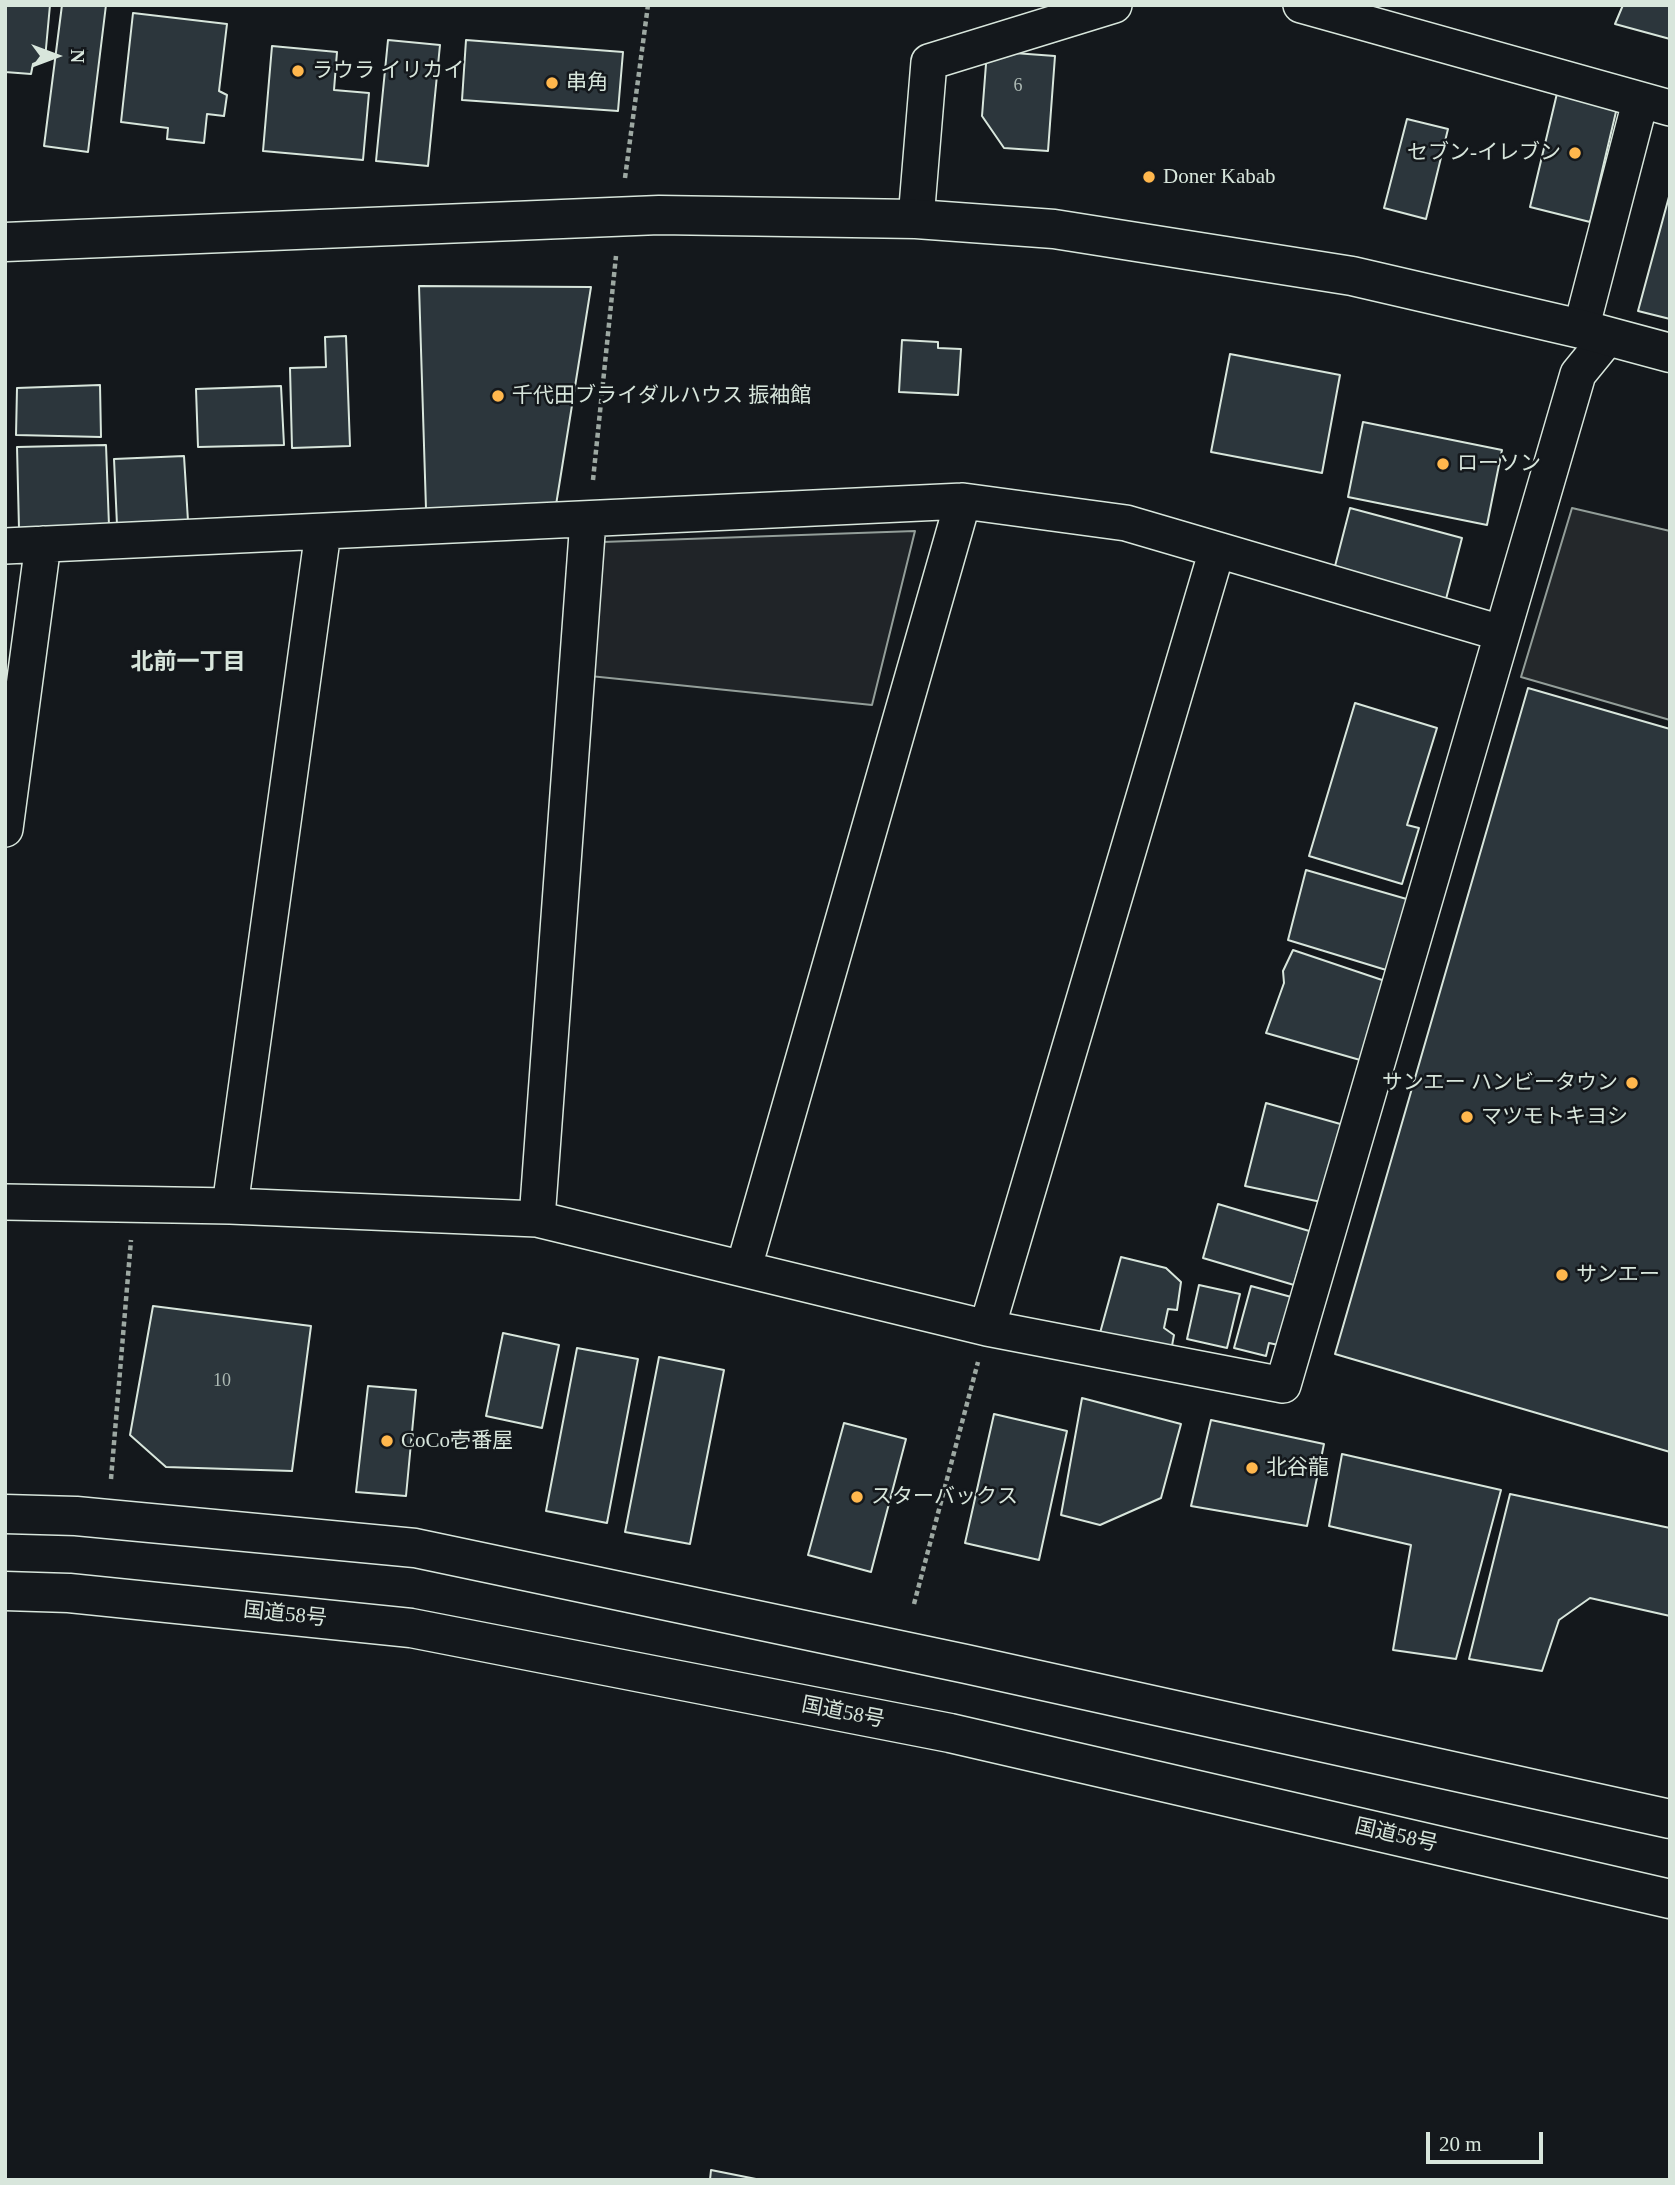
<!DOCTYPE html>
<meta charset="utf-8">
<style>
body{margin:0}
#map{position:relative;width:1675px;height:2185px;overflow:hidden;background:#14181c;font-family:"Times New Roman",serif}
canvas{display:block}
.frame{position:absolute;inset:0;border:7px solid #d8e6dc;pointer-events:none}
.north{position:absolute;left:21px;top:21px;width:70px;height:70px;-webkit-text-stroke:5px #14181c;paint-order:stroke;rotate:90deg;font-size:19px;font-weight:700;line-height:28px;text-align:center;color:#d8e6dc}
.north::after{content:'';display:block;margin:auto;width:24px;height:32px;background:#d8e6dc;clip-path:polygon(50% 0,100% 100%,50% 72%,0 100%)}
.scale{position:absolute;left:1426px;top:2132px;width:117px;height:32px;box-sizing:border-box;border:4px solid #d8e6dc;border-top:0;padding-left:9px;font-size:21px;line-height:24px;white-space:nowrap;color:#d8e6dc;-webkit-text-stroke:5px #14181c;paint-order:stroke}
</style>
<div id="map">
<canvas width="1675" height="2185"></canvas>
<div class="frame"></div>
<div class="north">N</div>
<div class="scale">20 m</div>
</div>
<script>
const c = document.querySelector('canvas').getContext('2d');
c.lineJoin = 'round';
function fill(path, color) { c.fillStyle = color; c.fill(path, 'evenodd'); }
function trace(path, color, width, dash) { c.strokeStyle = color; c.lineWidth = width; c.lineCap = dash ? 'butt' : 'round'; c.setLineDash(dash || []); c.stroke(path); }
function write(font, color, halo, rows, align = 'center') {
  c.font = font + ' "Times New Roman","Noto Sans JP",serif'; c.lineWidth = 5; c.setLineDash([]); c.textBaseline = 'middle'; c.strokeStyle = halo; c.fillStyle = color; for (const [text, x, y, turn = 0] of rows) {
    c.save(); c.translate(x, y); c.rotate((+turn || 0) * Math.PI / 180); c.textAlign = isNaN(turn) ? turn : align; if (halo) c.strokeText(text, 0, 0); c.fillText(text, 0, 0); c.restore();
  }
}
const green = new Path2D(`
 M915 531 872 705 590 676 602 542Z`);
const parking = new Path2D(`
 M1572 508 1670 531V720L1521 677Z`);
const building = new Path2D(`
 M5 5H50L45 59 33 64 31 74 5 72Z
 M62 5H106L88 152 44 146Z
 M1623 5H1670V39L1615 24Z
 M133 13 227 24 219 91 227 95 224 116 207 114 204 143 167 139 168 128 121 122Z
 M388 40 440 45 428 166 376 161Z
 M466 40 623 52 618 111 462 100Z
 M272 46 337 52 334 90 369 93 363 160 263 151Z
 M987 51 1055 56 1048 151 1004 148 982 116Z
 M1559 85 1619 99 1590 222 1530 207Z
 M1407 119 1448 129 1426 219 1384 208Z
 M1670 193V319L1638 311Z
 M419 286 591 287 556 505 426 509Z
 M346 336 350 446 292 448 290 368 326 367 325 337Z
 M902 340 938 342V348L961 349 958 395 899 392Z
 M1230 354 1340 375 1322 473 1211 452Z
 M100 385 101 437 16 435 17 388Z
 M281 386 284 445 198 447 196 389Z
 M1363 422 1502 450 1487 525 1348 497Z
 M106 445 109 526 19 529 17 447Z
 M184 456 188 521 117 525 114 459Z
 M1350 508 1462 538 1446 599 1334 570Z
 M1528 688 1670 729V1452L1335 1354Z
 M1355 703 1437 728 1407 825 1419 828 1402 884 1309 856Z
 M1306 870 1417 902 1396 973 1288 940Z
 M1293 950 1391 983 1367 1062 1266 1033 1284 983 1283 971Z
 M1266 1103 1351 1127 1326 1203 1245 1186Z
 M1218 1204 1316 1233 1310 1255 1303 1253 1294 1285 1203 1258Z
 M1121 1257 1166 1268 1181 1282 1177 1310 1168 1309 1164 1328 1174 1335 1171 1351 1100 1333Z
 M1199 1285 1240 1294 1227 1348 1187 1339Z
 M1251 1286 1295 1298 1283 1346 1269 1343 1266 1356 1234 1348Z
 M153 1306 311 1326 292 1471 166 1467 130 1435Z
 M503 1333 559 1345 542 1428 486 1416Z
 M577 1348 638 1359 607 1523 546 1511Z
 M659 1357 724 1370 690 1544 625 1532Z
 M368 1386 416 1390 406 1496 356 1492Z
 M1082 1398 1181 1424 1161 1498 1100 1525 1061 1515Z
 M994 1414 1067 1431 1039 1560 965 1543Z
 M1211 1420 1324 1444 1307 1526 1191 1506Z
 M844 1423 906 1439 871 1572 808 1555Z
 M1342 1454 1501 1490 1456 1659 1393 1650 1411 1545 1329 1526Z
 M1510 1494 1670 1528V1616L1590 1598 1559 1620 1542 1671 1469 1659Z
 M711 2170 761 2180H710Z`);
const path = new Path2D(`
 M625 178 648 5
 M593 480 616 256
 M111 1479 131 1240
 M914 1604 978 1362`);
const minor = new Path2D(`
 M1301 5 1670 108
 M916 219 929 62 1114 5
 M1581 329 1640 102
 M5 546 963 501 1126 523 1501 633
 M5 829 43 544
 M5 1202 230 1206 537 1219 987 1328 1283 1385 1578 374 1609 336
 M230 1206 323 532
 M537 1219 588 520
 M744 1267 963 501
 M987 1328 1217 550`);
const tertiary = new Path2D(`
 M5 242 659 215 916 219 1054 229 1352 276 1581 329 1670 353`);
const trunk = new Path2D(`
 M5 1514 76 1516 415 1548 966 1664 1670 1819
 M5 1591 69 1593 411 1628 950 1733 1670 1899`);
const markers = [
 [298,71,7,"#ffb74d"],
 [552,83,7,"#ffb74d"],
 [1575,153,7,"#ffb74d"],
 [1149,177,7,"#ffb74d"],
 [498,396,7,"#ffb74d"],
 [1443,464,7,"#ffb74d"],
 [1632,1083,7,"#ffb74d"],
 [1467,1117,7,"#ffb74d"],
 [1562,1275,7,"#ffb74d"],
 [387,1441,7,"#ffb74d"],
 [1252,1468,7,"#ffb74d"],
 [857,1497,7,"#ffb74d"]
];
const numberNames = [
 ["6",1018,86],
 ["10",222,1381]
];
const poiNames = [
 ["ラウラ イリカイ",312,71],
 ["串角",566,83],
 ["セブン-イレブン",1561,153,"right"],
 ["Doner Kabab",1163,177],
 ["千代田ブライダルハウス 振袖館",512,396],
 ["ローソン",1457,464],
 ["サンエー ハンビータウン",1618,1083,"right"],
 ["マツモトキヨシ",1481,1117],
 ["サンエー",1576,1275],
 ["CoCo壱番屋",401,1441],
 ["北谷龍",1266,1468],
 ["スターバックス",871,1497]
];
const streetNames = [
 ["国道58号",285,1615,6],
 ["国道58号",843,1713,11],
 ["国道58号",1396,1836,13]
];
const neighbourhoodNames = [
 ["北前一丁目",188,663]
];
fill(green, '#202428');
trace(green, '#939e99', 2);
fill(parking, '#24282b');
trace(parking, '#939e99', 2);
fill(building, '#2c363c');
trace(building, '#d8e6dc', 2);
trace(minor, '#d8e6dc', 38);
trace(tertiary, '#d8e6dc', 41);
trace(trunk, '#d8e6dc', 41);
trace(path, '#9da8a2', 4.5, [5, 3.5]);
trace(minor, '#14181c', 35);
trace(tertiary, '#14181c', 38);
trace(trunk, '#14181c', 38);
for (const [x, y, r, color] of markers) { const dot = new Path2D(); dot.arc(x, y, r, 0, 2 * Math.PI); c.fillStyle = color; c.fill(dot); trace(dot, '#14181c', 2.5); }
write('18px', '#adbab4', null, numberNames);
write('21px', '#d8e6dc', '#14181c', poiNames, 'left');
write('21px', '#d8e6dc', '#14181c', streetNames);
write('bold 23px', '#d8e6dc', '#14181c', neighbourhoodNames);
</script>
